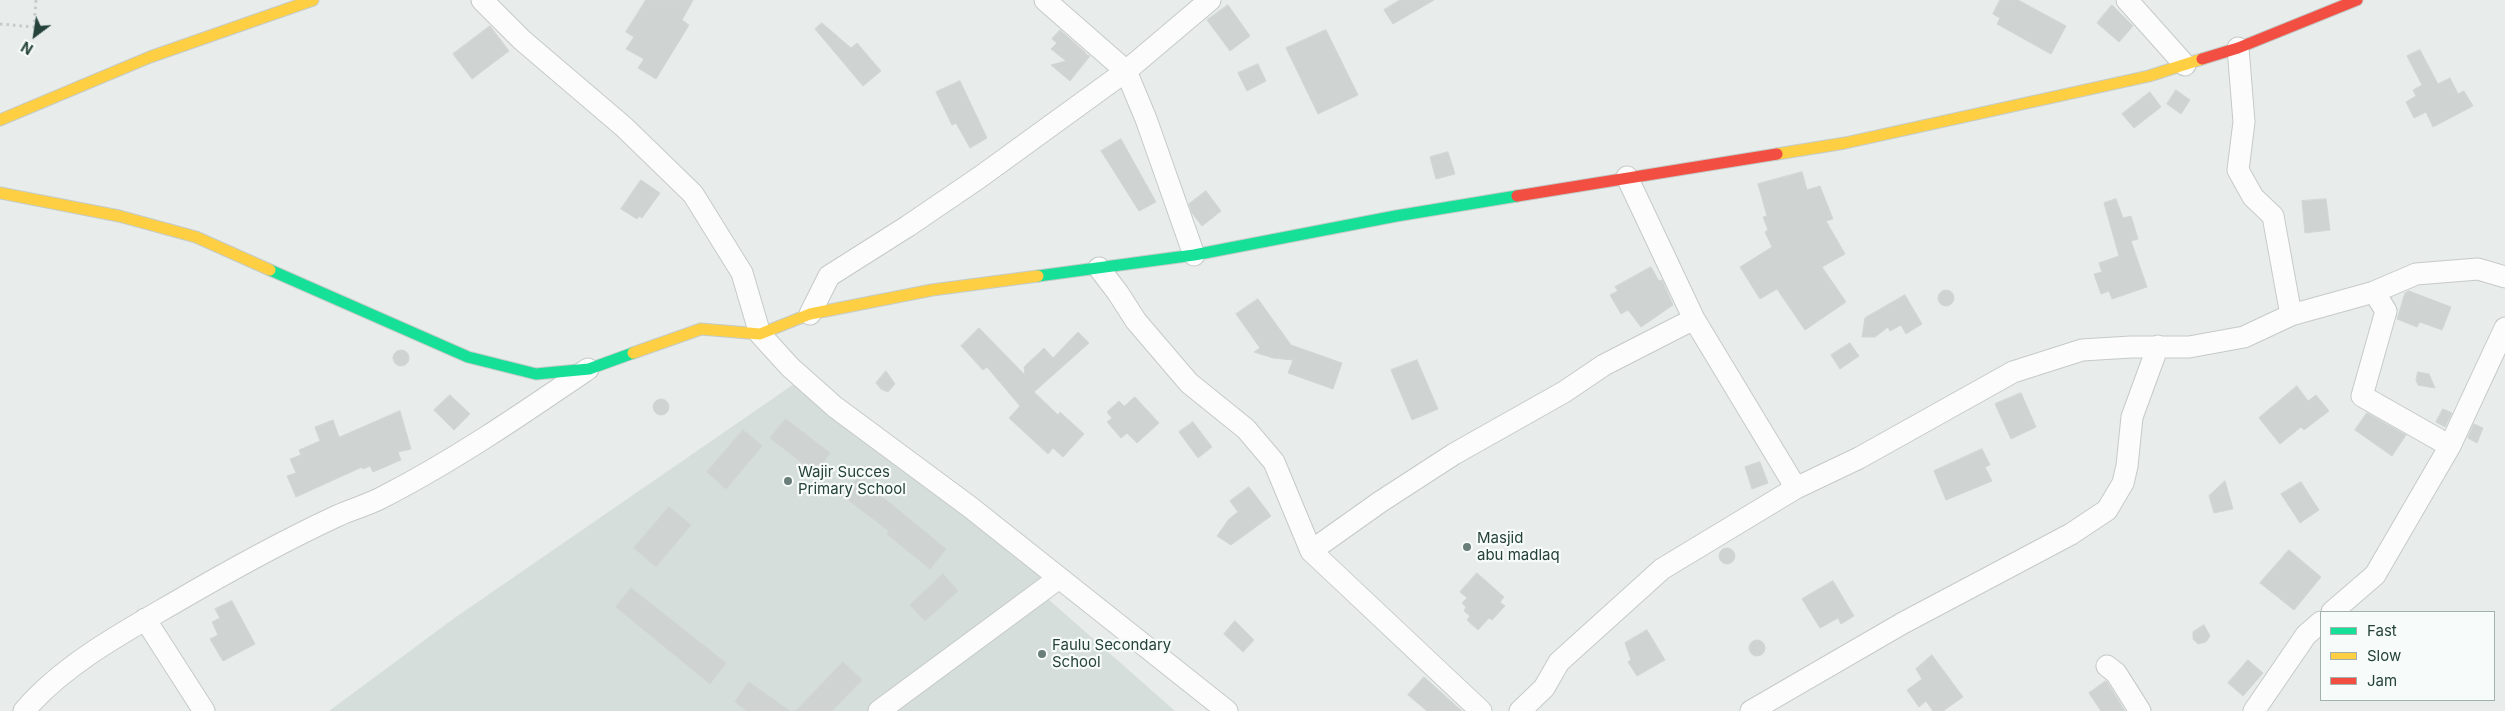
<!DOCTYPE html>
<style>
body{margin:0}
#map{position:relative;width:2505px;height:711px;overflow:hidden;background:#e8edeb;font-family:Inter,sans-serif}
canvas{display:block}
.legend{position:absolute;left:2320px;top:611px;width:175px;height:90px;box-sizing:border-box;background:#f7fbf9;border:1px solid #a3b1ad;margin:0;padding:6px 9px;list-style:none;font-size:15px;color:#24423a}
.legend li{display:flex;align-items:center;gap:10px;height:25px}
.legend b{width:25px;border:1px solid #a3b1ad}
.north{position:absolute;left:10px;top:10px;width:50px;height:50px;-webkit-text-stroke:4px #f7fbf9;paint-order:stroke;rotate:211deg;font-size:14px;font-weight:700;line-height:20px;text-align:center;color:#24423a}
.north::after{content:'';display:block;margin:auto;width:18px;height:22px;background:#24423a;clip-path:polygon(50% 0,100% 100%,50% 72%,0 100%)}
</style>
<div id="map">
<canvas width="2505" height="711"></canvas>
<ul class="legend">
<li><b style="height:6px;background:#16e098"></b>Fast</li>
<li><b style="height:6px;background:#ffcf43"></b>Slow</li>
<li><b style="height:6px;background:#f24e42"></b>Jam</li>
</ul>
<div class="north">N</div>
</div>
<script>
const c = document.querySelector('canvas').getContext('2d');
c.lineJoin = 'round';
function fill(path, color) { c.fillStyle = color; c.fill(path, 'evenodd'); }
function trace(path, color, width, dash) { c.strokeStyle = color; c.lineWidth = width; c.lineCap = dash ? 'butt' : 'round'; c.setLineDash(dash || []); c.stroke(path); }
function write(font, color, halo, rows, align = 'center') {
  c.font = font + ' Inter,sans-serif'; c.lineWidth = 4.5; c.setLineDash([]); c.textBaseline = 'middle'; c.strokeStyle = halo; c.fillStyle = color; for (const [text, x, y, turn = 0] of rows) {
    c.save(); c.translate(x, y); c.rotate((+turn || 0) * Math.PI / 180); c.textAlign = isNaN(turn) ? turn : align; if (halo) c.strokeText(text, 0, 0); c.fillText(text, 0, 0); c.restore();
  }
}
const built = new Path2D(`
 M794 384 1052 579 872 711H329L453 619Z
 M1047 598 1175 711H898Z`);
const building = new Path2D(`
 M646 0H693L682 20 689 25 656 79 638 68 644 59 626 49 634 37 626 32Z
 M1400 0H1434L1393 24 1384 10Z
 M2000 0H2018L2066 26 2051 54 1997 24 2000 18 1993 14Z
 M1228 5 1250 36 1230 51 1207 20Z
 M2112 5 2133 26 2119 42 2097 23Z
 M822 23 851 48 857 43 881 71 863 86 815 29Z
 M490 26 509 51 472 79 453 54Z
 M1060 30 1086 53 1085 54 1090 56 1070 81 1051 65 1066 61 1051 49 1057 43 1052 39Z
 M1326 30 1358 95 1318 114 1286 48Z
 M2420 50 2438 84 2450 78 2458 94 2464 91 2473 106 2433 127 2426 112 2414 118 2406 102 2416 96 2413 90 2422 85 2407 56Z
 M1258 64 1266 81 1247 91 1238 73Z
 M960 81 987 138 970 148 956 123 952 125 936 92Z
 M2176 90 2190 100 2181 114 2167 104Z
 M2150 92 2161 107 2134 128 2122 114Z
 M1121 139 1156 202 1139 211 1101 151Z
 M1448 152 1455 174 1436 179 1430 157Z
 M1802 172 1807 190 1820 186 1833 219 1826 221 1845 254 1822 267 1846 302 1805 330 1777 289 1760 299 1740 267 1772 247 1765 232 1768 230 1763 217 1767 216 1758 184Z
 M641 180 660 193 642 218 639 216 637 219 621 209Z
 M1206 191 1221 211 1202 226 1192 213 1189 204Z
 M2116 199 2123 218 2131 216 2138 239 2131 241 2147 287 2112 299 2109 291 2101 294 2094 274 2102 272 2099 263 2119 256 2104 203Z
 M2326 199 2330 230 2305 233 2302 201Z
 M1651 267 1659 281 1662 280 1673 305 1641 327 1628 310 1621 314 1610 295 1618 291 1615 287Z
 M1938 298a8 8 0 1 1 16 0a8 8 0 1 1-16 0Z
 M2409 291 2451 307 2442 330 2420 322 2417 327 2397 319 2405 293Z
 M1905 295 1922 324 1906 334 1901 325 1890 331 1888 327 1875 337H1862L1865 318Z
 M1258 299 1291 345 1342 363 1333 389 1288 373 1293 360 1273 358 1254 352 1260 348 1236 314Z
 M979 328 1025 375 1024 367 1044 348 1053 358 1078 332 1089 343 1034 392 1058 415 1060 412 1084 434 1063 457 1053 448 1048 454 1009 418 1020 406 987 367 983 370 961 346Z
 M1850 343 1859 356 1840 369 1831 355Z
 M393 358a8 8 0 1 1 16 0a8 8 0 1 1-16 0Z
 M1417 360 1438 409 1412 420 1391 370Z
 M886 371 895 384 888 392 881 389 876 383Z
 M2418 372 2429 374 2435 388 2418 385 2416 380Z
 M2297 386 2308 401 2316 395 2329 411 2304 430 2301 427 2280 444 2259 418Z
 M2021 393 2036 427 2011 439 1995 404Z
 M450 395 470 414 454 430 434 410Z
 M1135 397 1159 423 1137 443 1127 433 1121 438 1107 422 1112 418 1107 412 1119 401 1124 406Z
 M653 407a8 8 0 1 1 16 0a8 8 0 1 1-16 0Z
 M2443 409 2452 413 2445 427 2436 422Z
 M400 411 411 449 398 452 401 460 373 472 370 466 363 469 362 467 296 497 287 476 296 473 290 459 301 455 299 450 320 441 315 427 333 420 339 437Z
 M2367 413 2406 435 2392 456 2355 430Z
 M786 419 830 453 815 473 770 438Z
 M1193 422 1212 447 1198 458 1179 432Z
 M2474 424 2483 428 2477 443 2468 438Z
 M743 430 762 446 726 489 707 472Z
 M1982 449 1990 465 1985 467 1992 481 1946 500 1934 471Z
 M1760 462 1768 483 1752 489 1745 467Z
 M858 477 946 549 930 569 887 534 889 531 843 496Z
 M2225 481 2233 509 2214 513 2209 496Z
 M2301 482 2319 510 2300 523 2281 494Z
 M1249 487 1271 516 1231 545 1217 536 1229 519 1238 512 1230 501Z
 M669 507 691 525 656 567 634 548Z
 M1719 556a8 8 0 1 1 16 0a8 8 0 1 1-16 0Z
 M2289 550 2321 577 2294 610 2260 583Z
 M1477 573 1504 597 1500 602 1505 606 1492 620 1489 618 1478 630 1467 620 1470 616 1464 611 1466 607 1462 603 1467 598 1460 592Z
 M943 574 958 591 925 621 910 605Z
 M1833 581 1854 616 1841 624 1838 618 1820 628 1802 599Z
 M631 588 726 663 710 684 616 607Z
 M232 601 255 644 223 661 210 639 218 635 212 622 220 618 215 609Z
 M1235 621 1254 640 1243 652 1224 634Z
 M2204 625 2210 636 2206 642 2198 644 2193 639V632Z
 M1647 630 1665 660 1637 676 1628 662 1631 660 1625 643Z
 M1749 648a8 8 0 1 1 16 0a8 8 0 1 1-16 0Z
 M1932 655 1963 697 1943 711H1933L1926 701 1919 707 1907 690 1922 679 1916 669Z
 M2248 660 2263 673 2243 696 2228 683Z
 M843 662 862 680 832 711H796Z
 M1424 677 1462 711H1427L1408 695Z
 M2106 681 2107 682 2125 711H2101L2089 693Z
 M749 682 790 711H747L735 702Z`);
const path = new Path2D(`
 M0 24 34 27 36 0`);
const street = new Path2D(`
 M482 0 522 40 624 127 693 194 742 273 760 334 790 367 835 407 970 507 1227 711
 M1045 0 1126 71 1146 119 1194 255
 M2127 0 2185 65
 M2238 48 2244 122 2238 170 2253 197 2273 216 2291 315
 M1099 268 1118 293 1136 321 1189 383 1246 429 1274 462 1311 551 1481 711
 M2374 292 2386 311 2362 396 2450 446
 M810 314 829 276 908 226 980 177 1126 71 1210 0
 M1694 319 1796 488
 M1311 551 1380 502 1454 454 1564 392 1604 365 1694 319 1627 177
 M2332 612 2375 575 2450 446 2505 328
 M145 619 204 711
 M2107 666 2116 673 2140 711
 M24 711C63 665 122 633 174 603 227 572 281 542 337 516 352 509 368 505 383 497 455 460 522 414 588 369
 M879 711 1059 578
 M1520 711 1544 688 1559 662 1662 569 1796 488 1859 458 2013 372 2082 350 2131 347H2189L2244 337 2291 315 2374 292 2416 274 2478 269 2505 277
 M1751 711 1903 623 2071 534 2107 510 2123 483 2127 466 2132 417 2158 346
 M2254 711 2306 635 2321 622`);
const fast = new Path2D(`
 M270 270 468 357 536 374 589 369 633 353
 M1038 276 1194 255 1396 216 1517 196`);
const slow = new Path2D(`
 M0 120 150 57 313 0
 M1777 154 1845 143 2149 76 2202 59
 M0 193 119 216 196 237 270 270
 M633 353 701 329 760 334 810 314 932 290 1038 276`);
const jam = new Path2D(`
 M2202 59 2238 48 2357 0
 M1517 196 1777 154`);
const markers = [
 [788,481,5,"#697e78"],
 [1467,547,5,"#697e78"],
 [1042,654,5,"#697e78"]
];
const poiNames = [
 ["Wajir Succes",798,472],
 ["Primary School",798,489],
 ["Masjid",1477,538],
 ["abu madlaq",1477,555],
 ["Faulu Secondary",1052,645],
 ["School",1052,662]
];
fill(built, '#d6dedb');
fill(building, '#cfd4d2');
trace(building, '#d1d6d4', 1);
trace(street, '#c5cac8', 23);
trace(fast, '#c3cbc8', 13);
trace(slow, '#c3cbc8', 13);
trace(jam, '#c3cbc8', 13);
trace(path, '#c3ccca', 3, [2.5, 4]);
trace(street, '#fcfcfc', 21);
trace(fast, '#16e098', 11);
trace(slow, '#ffcf43', 11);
trace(jam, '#f24e42', 11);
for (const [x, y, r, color] of markers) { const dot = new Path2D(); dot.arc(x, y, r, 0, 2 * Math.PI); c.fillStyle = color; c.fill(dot); trace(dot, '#f7fbf9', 2); }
write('15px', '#24423a', '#f7fbf9', poiNames, 'left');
</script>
